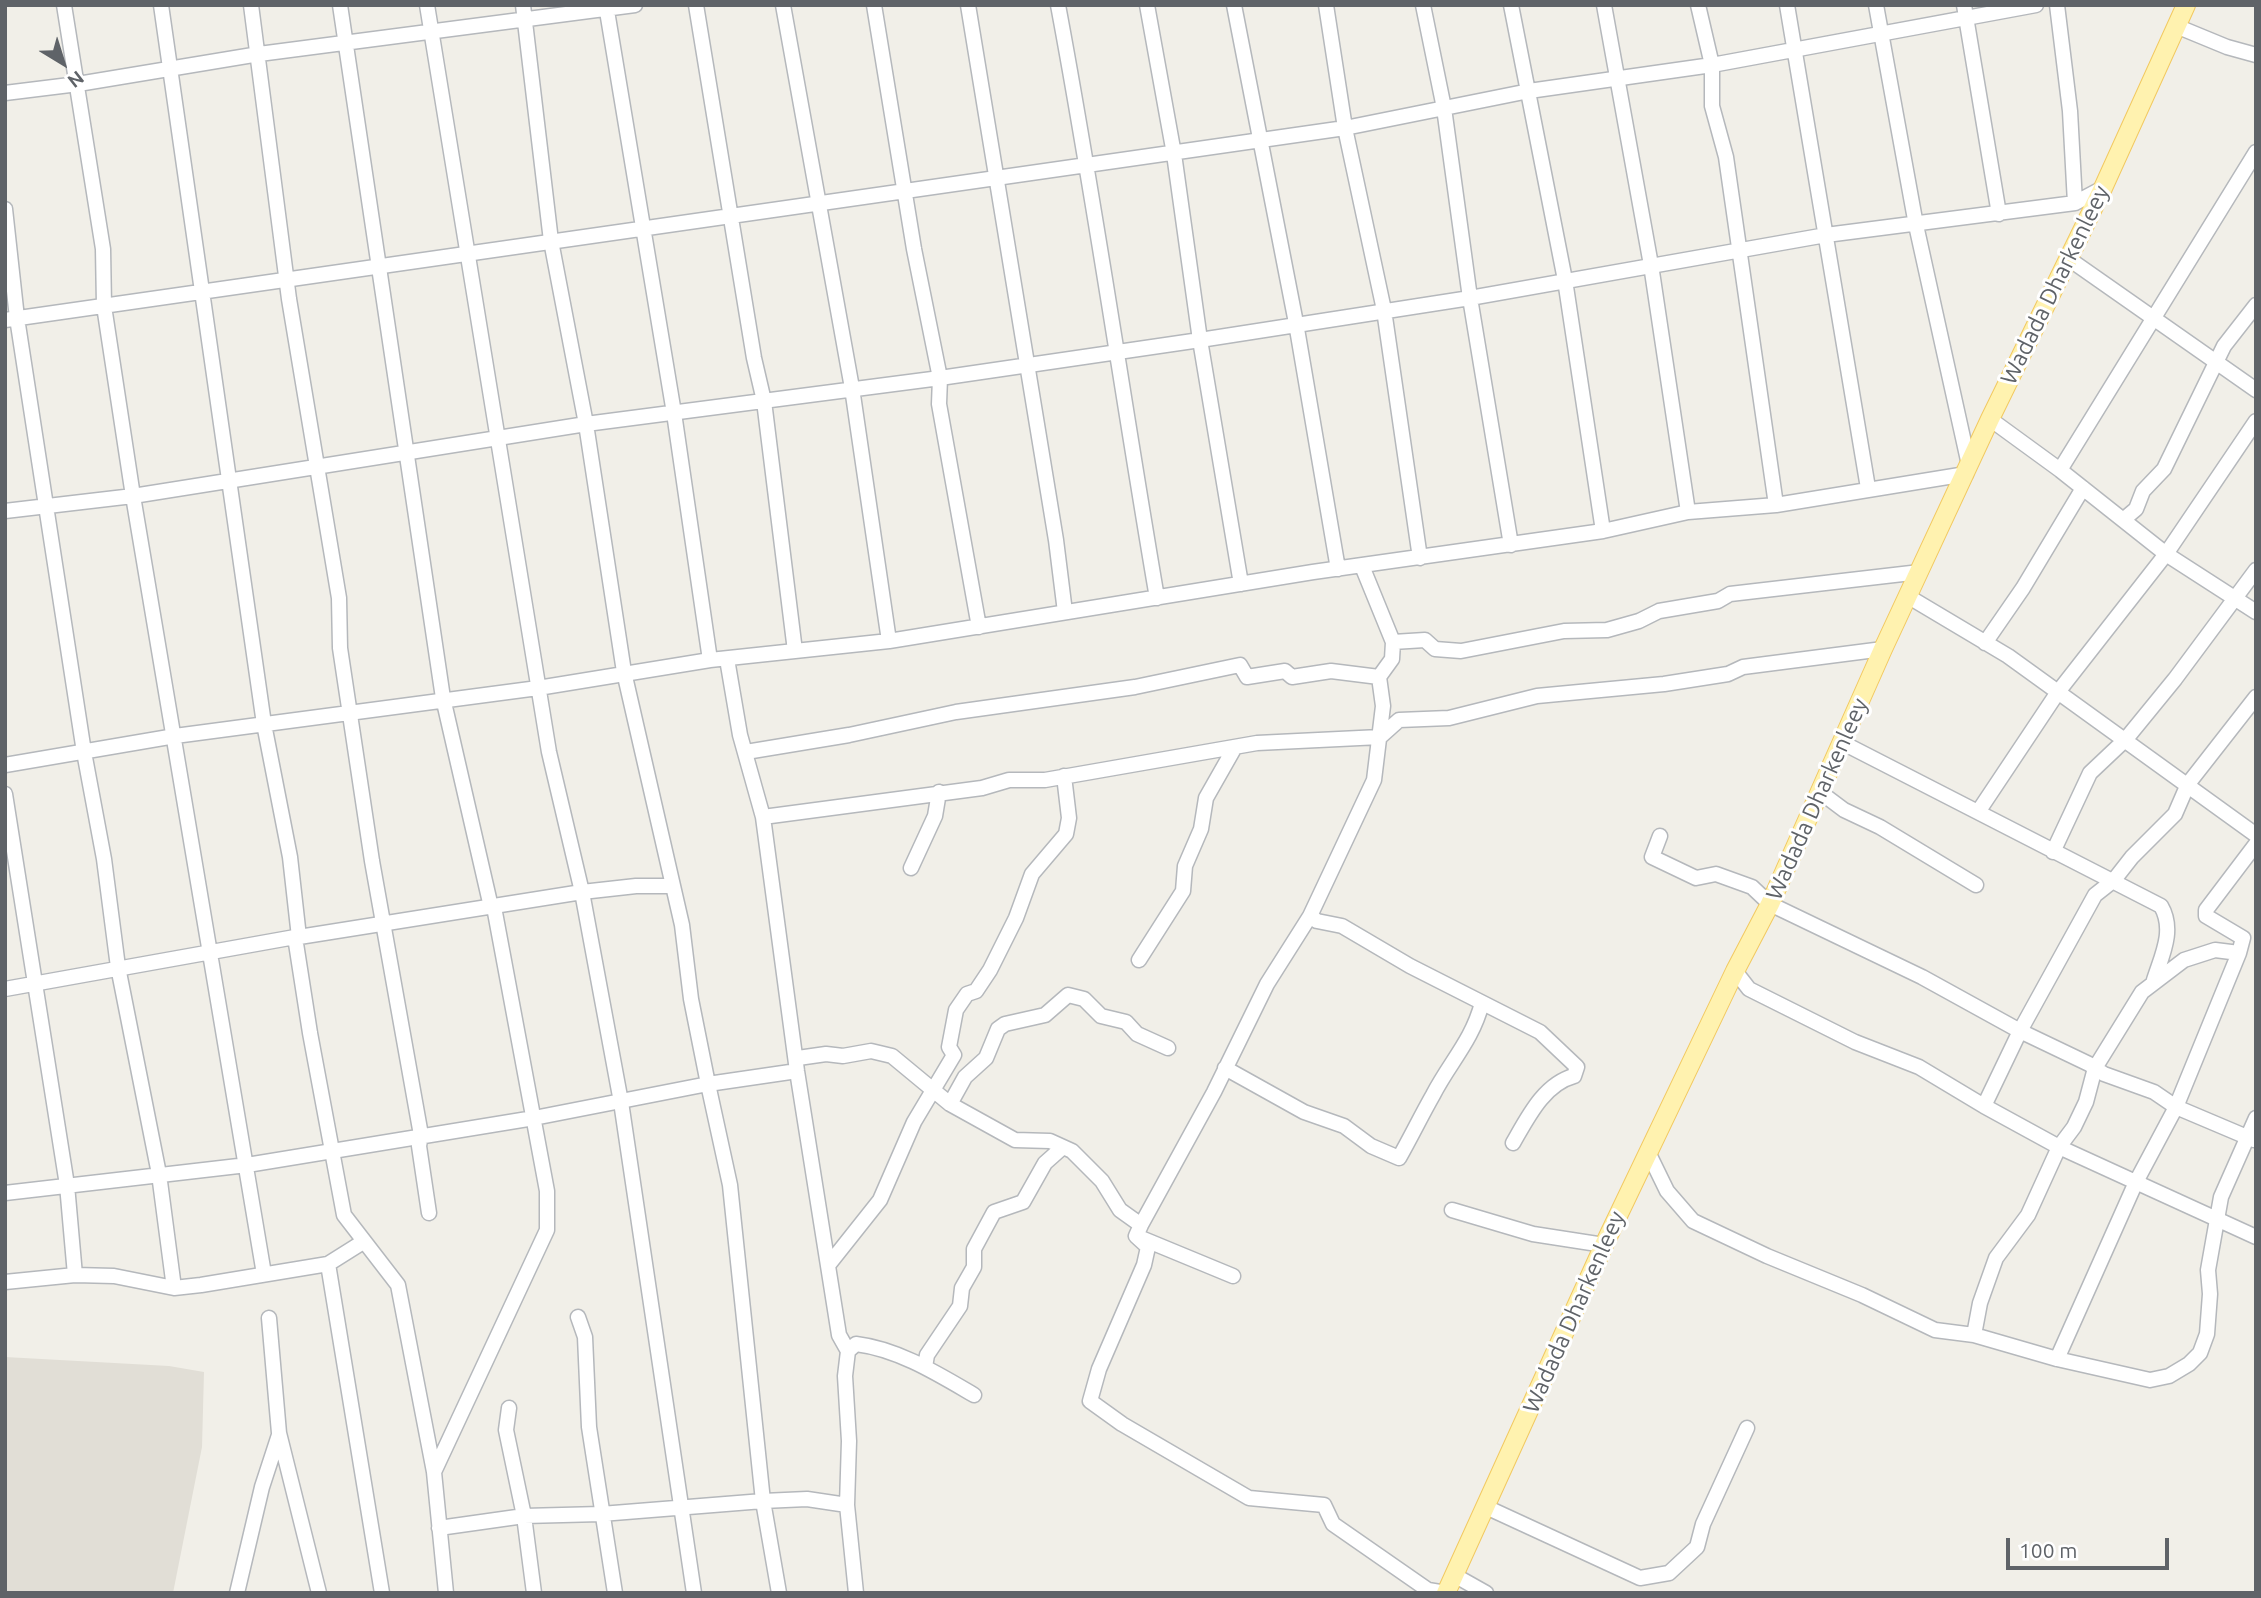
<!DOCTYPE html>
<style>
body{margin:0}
#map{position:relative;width:2261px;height:1598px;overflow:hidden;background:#f1efe8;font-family:Ubuntu,sans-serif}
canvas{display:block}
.frame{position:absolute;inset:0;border:7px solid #5f6368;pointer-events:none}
.north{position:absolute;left:28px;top:28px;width:70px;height:70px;-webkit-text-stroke:5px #fff;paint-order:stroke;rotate:142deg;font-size:19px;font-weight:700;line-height:28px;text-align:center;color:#5f6368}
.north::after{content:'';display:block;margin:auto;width:24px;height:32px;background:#5f6368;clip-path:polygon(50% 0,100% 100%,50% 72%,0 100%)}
.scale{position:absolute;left:2006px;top:1538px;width:163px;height:32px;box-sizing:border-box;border:4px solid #5f6368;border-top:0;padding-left:9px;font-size:21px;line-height:24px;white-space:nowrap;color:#5f6368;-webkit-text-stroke:5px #fff;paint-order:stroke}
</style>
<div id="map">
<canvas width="2261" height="1598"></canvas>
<div class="frame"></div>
<div class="north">N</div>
<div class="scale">100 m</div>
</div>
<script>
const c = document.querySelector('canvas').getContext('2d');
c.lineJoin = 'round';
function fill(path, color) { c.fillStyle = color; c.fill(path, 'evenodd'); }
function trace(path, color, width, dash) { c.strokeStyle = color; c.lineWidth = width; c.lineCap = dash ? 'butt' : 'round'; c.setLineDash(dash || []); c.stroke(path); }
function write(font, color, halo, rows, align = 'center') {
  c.font = font + ' Ubuntu,sans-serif'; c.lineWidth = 6; c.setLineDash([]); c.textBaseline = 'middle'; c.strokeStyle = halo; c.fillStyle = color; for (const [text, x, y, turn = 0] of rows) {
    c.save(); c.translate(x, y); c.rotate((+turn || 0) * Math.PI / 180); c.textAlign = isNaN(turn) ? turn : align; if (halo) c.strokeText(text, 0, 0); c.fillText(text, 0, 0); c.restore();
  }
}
const education = new Path2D(`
 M5 1357 169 1366 204 1372 202 1447 173 1593H5Z`);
const minor = new Path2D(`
 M64 5 103 249 104 306 133 496 264 1274
 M161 5 264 724 290 857 299 937H295L310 1033 344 1215 398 1285 434 1472 446 1593
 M251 5 289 299 339 598 340 648 372 861 421 1135 419 1146 429 1213
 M340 5 443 698 491 907
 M427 5 549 752 582 892 621 1102 694 1593
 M523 5 551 241 586 424 624 672 682 925 691 999 708 1084 797 1071
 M606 5 674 413 710 660
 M696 5 754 358 764 401 795 651
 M783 5 852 388 889 641
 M874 5 914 249 940 378 939 404 979 627
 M968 5 1056 540 1065 612
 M1058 5C1095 202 1123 400 1157 598
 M1147 5 1174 154 1200 340 1241 584
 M1234 5 1296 323 1338 569
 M1326 5 1345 128 1384 310 1420 558
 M1423 5 1444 108 1470 298 1511 545
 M1511 5 1565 280 1603 531
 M1604 5 1651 265 1688 512
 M1698 5 1712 65V106L1726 157 1776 505
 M1787 5 1868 488
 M1876 5 1916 225 1969 465
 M1964 5 1999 214
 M2057 5 2070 111 2075 203
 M2176 26 2227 47 2256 55
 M5 93 78 84 259 54 635 5
 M5 209 17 318 84 752 104 859 118 967 159 1174 174 1288
 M2069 259 2256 390
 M5 320 1345 128 1529 91 1712 65 2036 5
 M1990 419 2060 470 2166 554 2256 612
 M2060 470 2256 152
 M5 511 133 496 586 424 940 378 1200 340 1470 298 1826 235 2075 203 2103 188
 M2123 520 2136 509 2143 491 2164 469 2224 346 2256 305
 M1362 566 1393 642 1392 659 1379 677 1383 706 1374 780 1310 916 1267 984 1214 1092 1141 1225 1136 1236 1148 1247 1144 1265 1099 1369 1090 1401 1122 1424 1249 1498 1324 1505 1333 1524 1428 1590 1446 1593
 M1909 597 2008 656 2256 835
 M1393 642 1425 640 1435 649 1461 651 1564 631 1607 630 1639 621 1659 611 1718 601 1730 594 1920 572
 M1985 643 2023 588 2083 488
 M727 659 740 735 763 817 797 1071 839 1335 848 1351 845 1376 849 1441 847 1505 856 1593
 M1843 743 2161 906C2175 930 2162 955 2154 980
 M746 752 849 735 956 712 1135 687 1240 665 1247 677 1285 671 1292 677 1331 671 1379 677
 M5 765 175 736 538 688 710 660 889 641 1313 572 1603 531 1688 512 1776 505 1966 474
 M1820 792 1844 810 1880 827 1976 885
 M5 794 67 1185 75 1275
 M1978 812 2058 692 2166 554 2256 421
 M763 817 982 788 1009 780H1045L1257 743 1380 737 1399 720 1449 718 1537 696 1664 684 1728 674 1743 667 1883 649
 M1660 836 1652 857 1696 878 1716 874 1752 887 1770 904 1922 977 2020 1031 2095 895 2114 880 2132 857 2175 814 2188 784 2256 697
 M2053 852 2090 773 2126 739 2175 679 2256 570
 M911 868 935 816 939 792
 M1310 916 1317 921 1342 926 1410 966 1540 1032 1577 1067 1574 1076C1544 1084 1528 1117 1513 1143
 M299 937 582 892 636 886H671
 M1139 960 1183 891 1185 866 1201 829 1206 798 1235 747
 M1735 971 1749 989 1855 1042 1919 1067 1984 1106 2020 1031 2089 1064 2104 1074 2154 1092 2176 1107 2239 953
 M5 989 295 937
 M798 1058 826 1054 843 1056 871 1051 892 1056 950 1104 1015 1140 1050 1141 1072 1151 1102 1181 1120 1210 1141 1225
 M1225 1068 1304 1112 1344 1126 1371 1146 1399 1158C1411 1137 1421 1116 1433 1095 1450 1062 1472 1041 1482 1003
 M950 1104 965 1077 986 1058 998 1029 1005 1024 1045 1015 1068 995 1084 999 1101 1016 1126 1022 1137 1034 1168 1048
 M1984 1106 2059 1147 2256 1237
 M1648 1152 1667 1191 1693 1221 1767 1256 1862 1295 1935 1330 1974 1335 2057 1359 2150 1380 2169 1376 2189 1364 2200 1353 2207 1334 2210 1294 2208 1270 2221 1197 2256 1118
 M5 1193 247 1165 534 1118 708 1084 730 1185 763 1501 779 1593
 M1452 1210 1533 1234 1604 1245
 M1141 1238 1233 1276
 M830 1263 880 1200 914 1122 954 1055 949 1047 956 1010 967 994 976 991 990 970 1016 918 1032 874 1066 834 1069 818 1064 776
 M328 1264 382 1593
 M5 1282 75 1275 114 1276 174 1288 201 1285 328 1264 363 1242
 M578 1317 585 1337 589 1427 615 1593
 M269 1318 279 1433 319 1593
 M1974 1335 1980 1303 1996 1258 2028 1215 2059 1147 2074 1127 2086 1102 2095 1068 2142 992 2184 960 2215 950 2239 953 2243 938 2206 916V910L2256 844
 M848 1351 856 1344C898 1349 938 1374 974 1395
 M2057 1359 2136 1182 2176 1107 2254 1140
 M925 1367 927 1355 960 1306 962 1288 974 1267V1249L994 1212 1023 1202 1045 1163 1063 1147
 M509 1408 506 1430 524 1516 534 1593
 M434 1472 547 1230V1191L494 907
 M1486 1507 1640 1578 1669 1573 1697 1547 1703 1524 1747 1428
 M439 1528 524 1516 601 1514 763 1501 807 1499 847 1505
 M1454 1575 1486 1593
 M237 1593 262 1487 279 1435`);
const major = new Path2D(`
 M1446 1593 1604 1245 1735 971 1770 904 1883 649 1990 419 2103 188 2186 5`);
const streetNames = [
 ["Wadada Dharkenleey",2055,285,-64],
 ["Wadada Dharkenleey",1817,799,-66],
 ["Wadada Dharkenleey",1574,1312,-66]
];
fill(education, '#e1ded6');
trace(minor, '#b5b8bc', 17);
trace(major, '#f2c960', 20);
trace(minor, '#fff', 14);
trace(major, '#fff2af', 18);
write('23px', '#5f6368', '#fff', streetNames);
</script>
